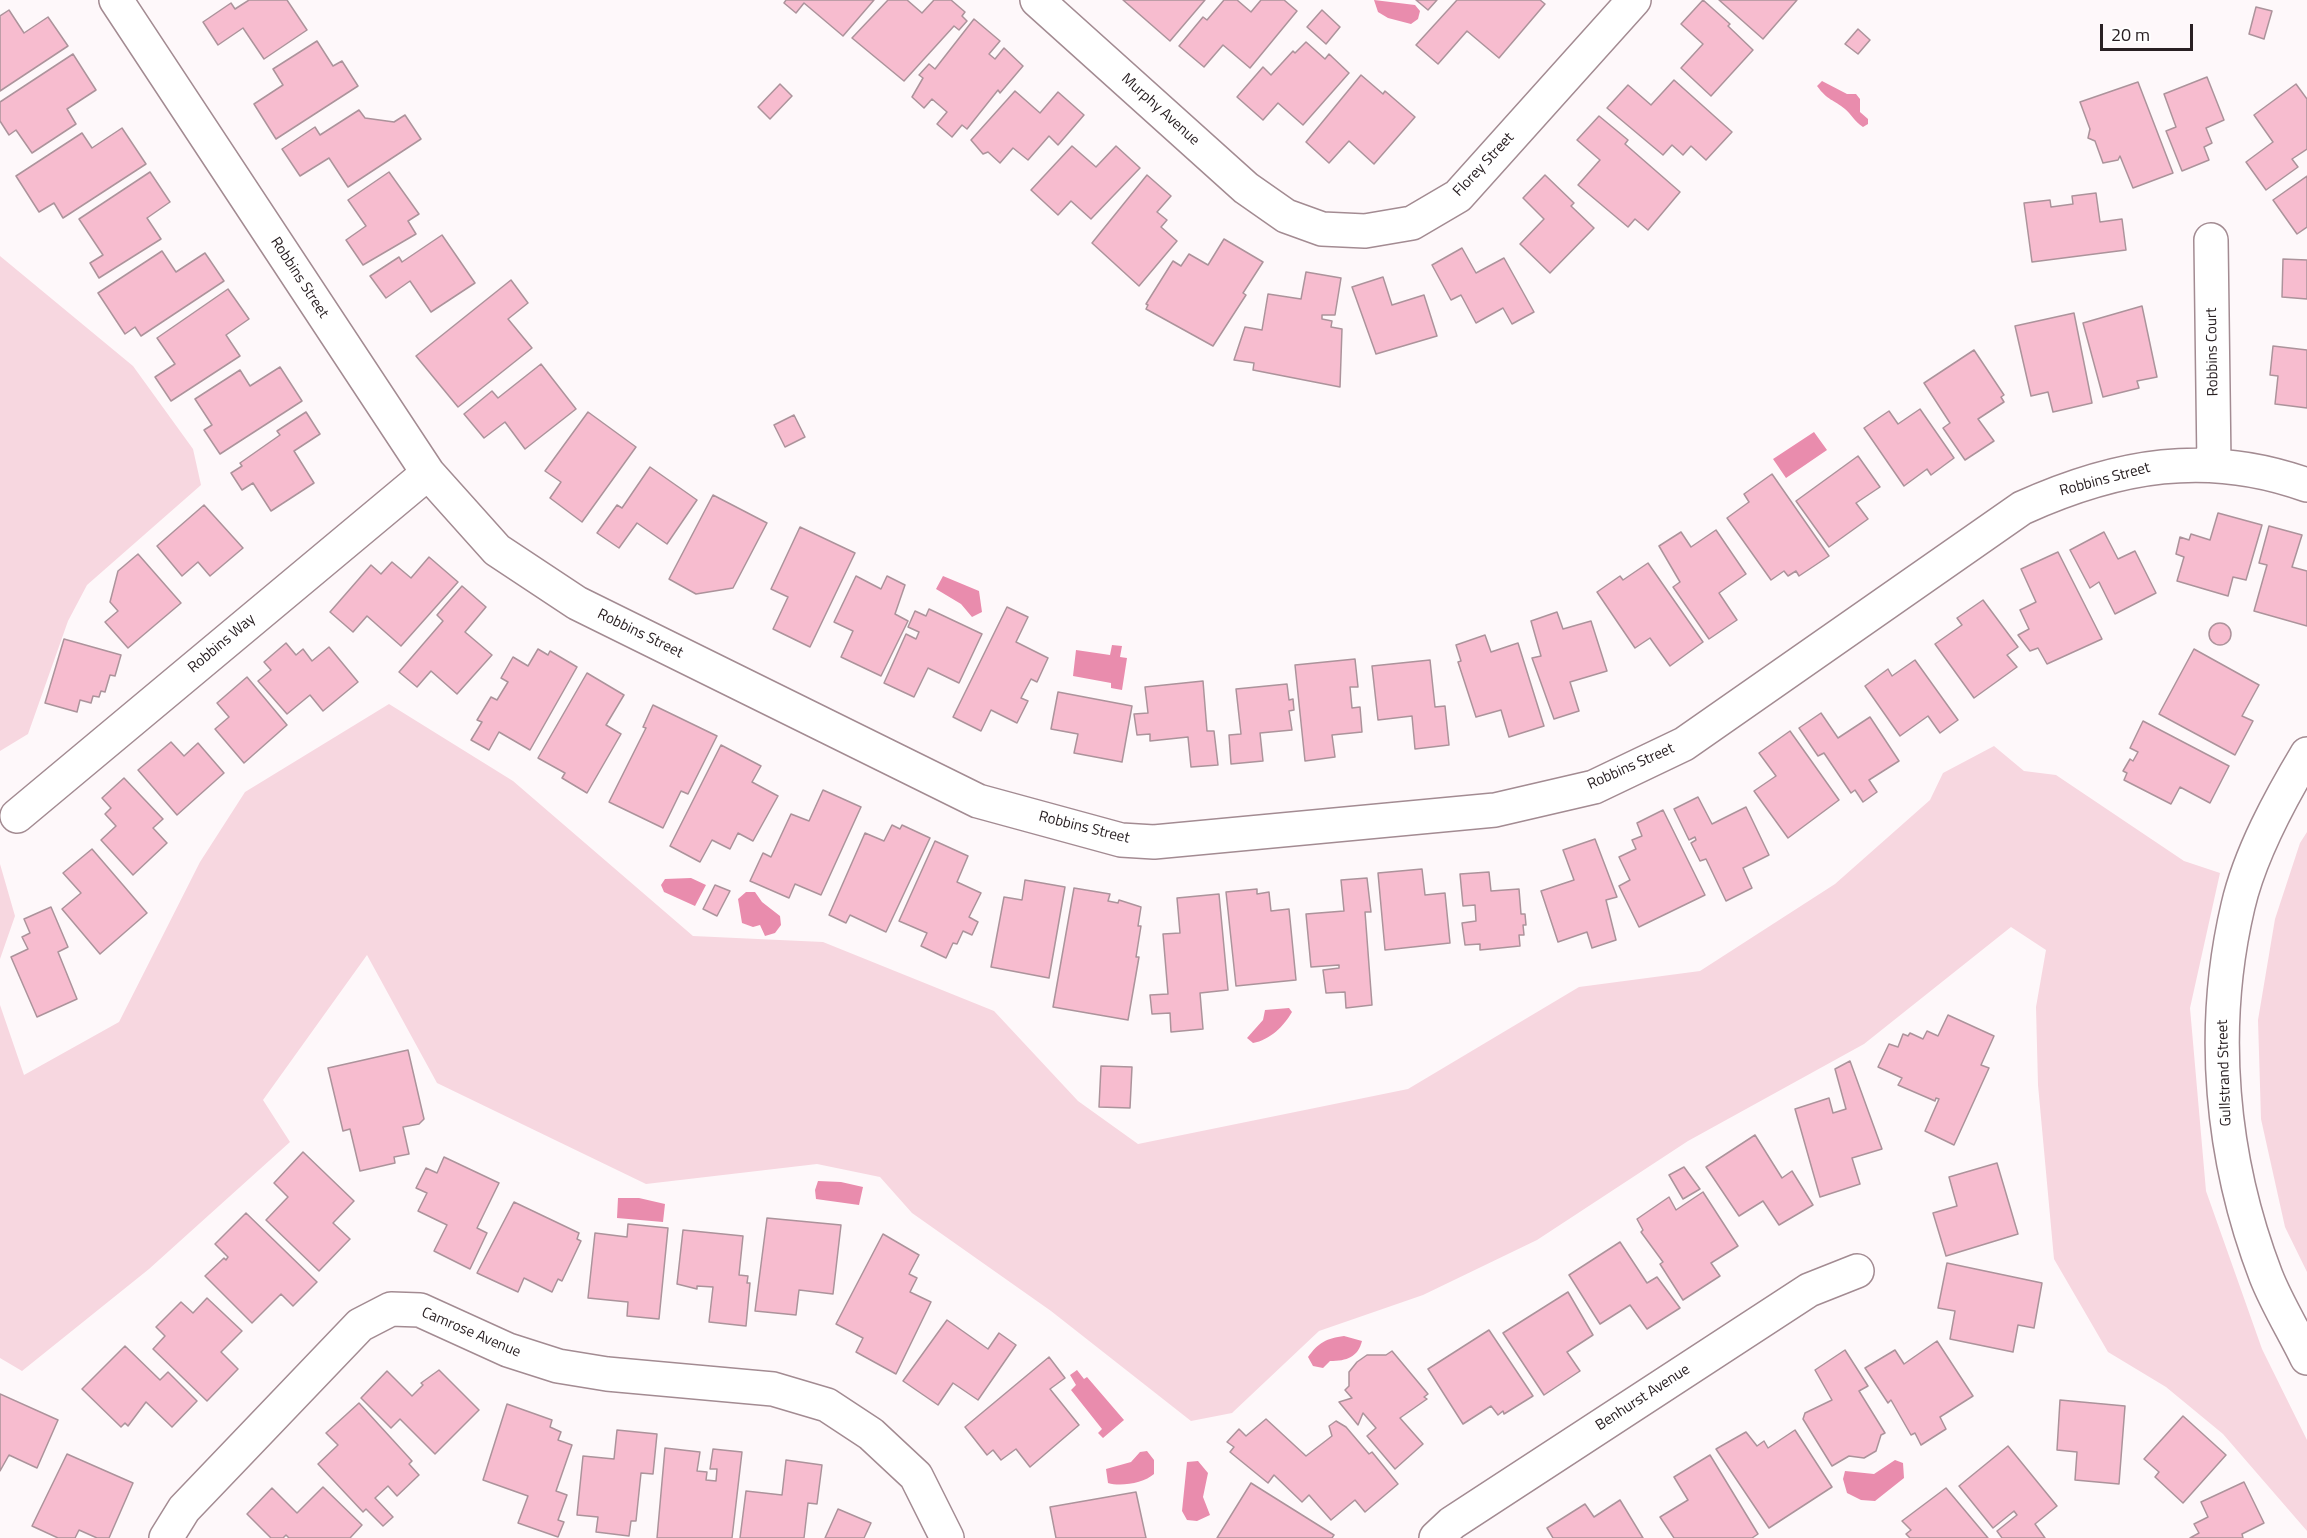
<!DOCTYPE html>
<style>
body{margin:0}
#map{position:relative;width:2307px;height:1538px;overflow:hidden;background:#fef8fa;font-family:"Titillium Web",sans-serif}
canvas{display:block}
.scale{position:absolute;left:2100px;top:24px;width:93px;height:27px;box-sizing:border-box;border:3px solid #292023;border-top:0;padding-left:8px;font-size:18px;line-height:21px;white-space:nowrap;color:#292023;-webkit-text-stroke:4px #fff;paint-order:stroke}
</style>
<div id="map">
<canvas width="2307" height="1538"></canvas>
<div class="scale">20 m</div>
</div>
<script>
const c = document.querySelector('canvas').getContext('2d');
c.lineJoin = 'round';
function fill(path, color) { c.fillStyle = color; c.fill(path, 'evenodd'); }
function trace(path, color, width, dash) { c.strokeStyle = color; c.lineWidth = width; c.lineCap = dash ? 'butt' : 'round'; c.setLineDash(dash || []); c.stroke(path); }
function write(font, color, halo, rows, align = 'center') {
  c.font = font + ' "Titillium Web",sans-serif'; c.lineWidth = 6; c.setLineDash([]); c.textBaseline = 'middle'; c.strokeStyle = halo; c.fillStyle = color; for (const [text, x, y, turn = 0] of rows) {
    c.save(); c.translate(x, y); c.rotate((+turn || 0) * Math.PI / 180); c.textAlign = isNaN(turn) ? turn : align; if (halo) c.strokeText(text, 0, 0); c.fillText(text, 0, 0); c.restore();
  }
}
const green = new Path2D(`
 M0 256 133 366 193 449 201 485 87 585 68 621 28 734 0 751Z
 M389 704 513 781 693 936 823 942 994 1011 1078 1101 1138 1144 1408 1089 1579 987 1700 971 1835 884 1930 800 1943 773 1994 746 2024 771 2056 775 2184 861 2220 873 2190 1008 2206 1191 2262 1349 2307 1440V1531L2223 1434 2166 1387 2108 1352 2054 1259 2038 1085 2036 1007 2046 950 2011 927 1864 1044 1688 1141 1537 1240 1423 1295 1319 1331 1232 1413 1191 1421 1051 1311 912 1213 880 1177 817 1164 646 1184 437 1083 367 955 263 1100 290 1142 149 1269 22 1371 0 1358V1005L24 1075 119 1022 200 862 245 792Z
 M2307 832V1272L2285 1227 2261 1119 2258 1020 2275 919 2300 843Z
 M0 864 15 916 0 959Z`);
const water = new Path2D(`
 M1374 0 1415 5 1420 11 1418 19 1411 24 1388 18 1378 12Z
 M1822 81 1847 94H1856L1860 99V112L1868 119V124L1863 127C1854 121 1852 115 1845 109 1833 99 1828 101 1817 86Z
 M1814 432 1827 450 1786 478 1773 459Z
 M943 576 979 591 982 612 972 617 961 604 936 589Z
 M1112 645 1122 646 1120 657 1127 658 1122 690 1111 688V683L1073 676 1076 650 1110 655Z
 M691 878 706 885 695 906 664 892 661 885 665 879Z
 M746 892H755L762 902 780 916 781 925 775 933 765 936 760 925 753 927 742 923 738 899Z
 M1289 1008 1292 1012C1284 1026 1270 1040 1253 1043L1247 1038 1263 1020 1265 1010Z
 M818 1181 841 1182 863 1187 859 1205 816 1199 815 1190Z
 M618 1198H639L665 1204 663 1222 617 1218Z
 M1344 1336 1362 1341C1358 1357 1347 1361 1330 1361L1323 1368 1313 1366 1308 1357C1318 1343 1327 1338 1344 1336Z
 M1077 1370 1084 1379 1087 1377 1124 1420 1103 1438 1098 1433 1102 1429 1071 1390 1076 1385 1070 1375Z
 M1147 1451 1154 1460V1474C1144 1483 1121 1487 1108 1483L1106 1469 1131 1462 1140 1452Z
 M1895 1460 1903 1463 1904 1478 1875 1501 1861 1500 1847 1493 1843 1479 1845 1471 1874 1474Z
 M1198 1461 1208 1473 1203 1497 1210 1515 1197 1521 1187 1520 1182 1511 1187 1462Z`);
const building = new Path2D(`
 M249 0H287L307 30 264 59 243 28 218 45 203 22 231 3 235 9Z
 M786 0H874L843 36 804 3 796 13 784 3Z
 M888 0H907L922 13 934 0H951L965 12 962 16 967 21 959 30 954 26 904 81 852 38Z
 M1123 0H1205L1170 41Z
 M1224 0H1237L1251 12 1261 0H1284L1297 11 1250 68 1223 45 1204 67 1179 46 1203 17 1207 20Z
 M1416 0H1437L1428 10Z
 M1457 0H1540L1545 4 1499 58 1467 31 1438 64 1416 45Z
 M1703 0 1730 24 1728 26 1753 50 1711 96 1681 68 1703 44 1681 24Z
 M1719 0H1797L1763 39Z
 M2256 7 2272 11 2264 39 2249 34Z
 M9 10 24 33 48 17 68 46 0 91V16Z
 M1322 10 1340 27 1326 44 1307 27Z
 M974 19 1000 41 989 54 995 59 1004 48 1023 66 1000 93 998 90 967 129 962 125 952 137 937 124 947 112 932 99 924 108 912 97 923 78 919 75 929 64 935 69Z
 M1858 29 1870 40 1858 54 1845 44Z
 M317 41 333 66 342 61 358 86 276 139 254 104 283 85 273 69Z
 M1306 42 1325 59 1329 54 1349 73 1303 125 1278 103 1263 120 1237 97 1263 67 1271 75 1293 51 1295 53Z
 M73 54 96 90 67 109 76 124 32 153 16 130 9 135 0 121V102Z
 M1361 75 1383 94 1385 91 1415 117 1374 164 1349 141 1329 163 1306 142Z
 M2207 77 2224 120 2206 128 2212 143 2204 147 2209 160 2182 171 2166 131 2176 127 2164 94Z
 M1674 80 1732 132 1706 160 1691 146 1683 155 1672 145 1663 155 1607 108 1628 85 1651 105Z
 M2138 82 2173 173 2133 188 2120 156 2118 160 2103 163 2095 141 2088 138 2090 129 2080 102Z
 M780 84 792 96 770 119 758 107Z
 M2296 84 2307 99V149L2292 159 2298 167 2266 190 2246 162 2273 142 2254 115Z
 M1015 91 1040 113 1058 92 1084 115 1058 145 1049 136 1028 160 1013 148 1000 163 988 152 983 154 971 140Z
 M359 110 365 118 394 122 405 115 421 139 348 187 329 158 300 176 282 149 315 127 320 135Z
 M1599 116 1628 140 1625 144 1680 192 1648 230 1635 219 1628 227 1578 185 1600 160 1577 140Z
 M122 128 146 164 63 218 54 203 39 212 16 176 82 133 92 148Z
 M1072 146 1096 167 1116 146 1140 168 1091 219 1071 201 1058 215 1031 190Z
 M150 172 170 202 147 218 161 239 99 278 90 263 103 255 79 219Z
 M389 172 419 214 408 221 416 234 363 265 346 240 366 226 348 200Z
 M1147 175 1171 196 1157 212 1167 220 1161 227 1177 241 1139 286 1092 243Z
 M1545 175 1574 203 1571 206 1594 228 1550 273 1520 244 1544 219 1523 198Z
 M2307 176V227L2297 234 2273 200Z
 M2096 193 2100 222 2122 219 2126 250 2032 262 2024 203 2050 200 2051 207 2073 204 2072 196Z
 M442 235 475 283 431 312 410 281 386 298 370 276 399 257 402 262Z
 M1224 239 1263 262 1243 293 1246 295 1213 346 1146 309 1148 305 1146 304 1173 261 1181 266 1189 254 1208 265Z
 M1462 248 1476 273 1504 258 1534 312 1512 324 1503 308 1476 323 1461 295 1451 300 1432 265Z
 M162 251 176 272 205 253 224 281 141 336 135 327 125 334 98 293Z
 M2283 259 2307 260V299L2282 297Z
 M1306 272 1341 278 1335 315H1322V319L1332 321 1331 327 1342 329 1340 387 1253 370 1254 363 1234 360 1245 327 1262 330 1268 294 1301 299Z
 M1383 277 1392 305 1424 295 1437 336 1376 354 1352 287Z
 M511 280 528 303 508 319 532 348 458 407 416 356Z
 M228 289 249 319 226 335 240 356 171 401 155 377 175 364 157 338Z
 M2142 306 2157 377 2137 381 2139 388 2103 397 2083 323Z
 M2074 313 2092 403 2053 412 2048 392 2031 396 2015 326Z
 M2273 346 2307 350V408L2275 404 2278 376 2270 375Z
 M1974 350 2004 395 2001 397 2004 402 1978 419 1994 441 1965 460 1943 428 1950 423 1924 383Z
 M541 364 576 409 525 449 505 422 484 438 464 414 492 391 498 398Z
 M280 367 302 401 220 454 204 430 212 425 195 399 240 370 250 386Z
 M1920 409 1954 458 1931 475 1927 469 1904 486 1864 428 1889 411 1898 424Z
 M306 412 320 434 294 451 314 483 271 511 253 483 242 490 231 473 242 466 240 463 280 435 277 431Z
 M588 412 636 447 582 522 550 498 561 482 545 471Z
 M794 415 805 437 785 447 774 425Z
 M1858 456 1880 487 1856 503 1868 519 1829 547 1796 501Z
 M650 467 697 500 667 544 637 523 619 548 597 533 617 505 622 508Z
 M1772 474 1829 556 1799 576 1796 571 1788 576 1784 571 1771 580 1727 518 1749 502 1744 494Z
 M713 495 767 523 733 588 696 594 669 579Z
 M204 505 243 548 210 576 198 562 182 576 157 546Z
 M2218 513 2262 525 2246 580 2233 577 2228 596 2177 581 2184 557 2176 554 2180 537 2189 540 2191 534 2210 540Z
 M2269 526 2302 535 2292 567 2307 571V626L2254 611 2267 565 2259 563Z
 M800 527 855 553 810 647 773 629 788 597 771 589Z
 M1716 530 1746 574 1719 593 1737 620 1709 639 1673 587 1680 582 1659 546 1681 532 1691 547Z
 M2104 532 2118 559 2135 551 2156 593 2115 614 2099 582 2090 588 2070 550Z
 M2058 552 2102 639 2047 664 2038 648 2030 651 2018 635 2029 629 2020 610 2036 602 2021 569Z
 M138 554 181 603 128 648 105 622 118 611 110 602 118 571Z
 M429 557 458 582 401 646 367 616 353 632 330 612 371 565 381 574 392 562 411 578Z
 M1648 563 1703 642 1670 666 1650 638 1635 648 1597 592 1620 576 1623 580Z
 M856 576 881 589 887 576 905 585 895 614 908 621 881 676 841 657 853 631 834 622Z
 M462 586 486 607 465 632 492 655 457 694 431 671 417 687 399 672 443 621 437 615Z
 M1983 600 2018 647 2007 655 2017 667 1974 698 1935 644 1962 625 1957 618Z
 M1007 607 1028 617 1016 642 1048 658 1037 682 1031 679 1021 698 1028 701 1017 723 991 710 981 731 953 717Z
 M929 609 982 634 959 683 928 668 914 697 884 683 906 634 916 639 919 632 908 627 915 611 926 616Z
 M1557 612 1563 629 1591 621 1607 671 1570 682 1579 711 1554 719 1532 658 1541 656 1531 621Z
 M2209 634a11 11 0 1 1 22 0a11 11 0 1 1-22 0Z
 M1485 635 1491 652 1518 643 1544 726 1509 737 1501 710 1476 717 1458 662 1461 661 1456 645Z
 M64 639 121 655 115 676 110 675 105 692 101 691 99 697 93 696 91 703 80 700 77 712 45 703Z
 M286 643 296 655 303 649 312 661 329 647 358 682 323 711 310 695 287 714 258 681 271 670 264 662Z
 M538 649 548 655 550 651 577 667 530 750 499 732 489 750 471 740 482 722 477 720 491 697 497 700 508 682 501 678 513 657 528 666Z
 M2194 649 2259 685 2242 716 2253 721 2235 755 2159 714Z
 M1355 659 1358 687H1350L1352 708 1360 707 1362 732 1332 735 1335 757 1305 761 1295 665Z
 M1430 660 1435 707 1445 706 1449 745 1415 749 1412 716 1378 720 1372 666Z
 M1915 660 1958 720 1940 733 1928 716 1900 736 1865 686 1888 669 1892 676Z
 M587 673 624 695 606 725 621 734 587 793 562 778 565 773 538 758Z
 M247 677 287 725 244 763 215 729 229 717 217 703Z
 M1203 681 1207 731H1214L1218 765 1191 767 1188 737 1150 741V734L1137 735 1134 714 1148 713 1145 687Z
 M1287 684 1289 700 1293 699 1294 710 1289 711 1292 730 1260 733 1263 761 1231 764 1229 735 1241 734 1236 689Z
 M1058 692 1132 706 1122 762 1074 753 1078 734 1051 729Z
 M653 705 717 736 688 794 681 791 663 828 609 802 646 728 643 727Z
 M1821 713 1838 738 1870 717 1899 761 1869 780 1877 792 1863 802 1855 790 1851 793 1824 753 1818 756 1799 728Z
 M2143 721 2229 766 2210 803 2180 787 2171 804 2124 780 2127 773 2123 771 2130 759 2133 761 2138 752 2130 748Z
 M1790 731 1839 800 1788 838 1754 791 1776 776 1759 753Z
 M171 742 184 756 198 743 224 773 177 815 138 770Z
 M721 745 761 766 752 782 778 796 753 841 738 833 730 849 712 840 700 862 670 846Z
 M124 778 163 819 153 828 167 843 133 875 101 840 116 826 105 814 111 808 102 798Z
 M823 790 861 807 821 895 795 884 789 898 750 881 763 853 771 857 791 814 809 821Z
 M1698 797 1712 824 1746 807 1769 855 1743 868 1752 888 1726 901 1706 859 1700 861 1691 843 1696 840 1695 837 1689 840 1674 809Z
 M1663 810 1705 895 1639 927 1619 886 1630 880 1619 857 1636 849 1632 840 1642 836 1637 823Z
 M892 825 900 829 902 825 930 838 886 932 850 915 846 923 829 915 865 833 884 841Z
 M1595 839 1617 897 1606 900 1616 940 1592 948 1587 932 1558 942 1541 891 1574 880 1563 850Z
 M935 841 968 856 957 882 981 893 969 917 978 922 972 935 963 931 957 944 953 943 946 958 921 946 927 933 899 921Z
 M92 849 147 913 100 954 62 909 81 893 63 873Z
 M1422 869 1425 895 1445 893 1450 943 1385 950 1378 873Z
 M1489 872 1491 891 1519 889 1521 914H1525L1526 925H1523L1524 935H1519L1520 946 1480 950V944L1465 945 1462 923 1476 921 1475 905 1463 906 1460 874Z
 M1367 878 1371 912H1365L1372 1005 1346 1008 1345 992 1326 993 1323 970 1339 968V965L1311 967 1306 914 1344 911 1341 880Z
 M1025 880 1065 887 1049 978 991 967 1004 897 1022 900Z
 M715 885 730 891 717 916 703 909Z
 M1074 888 1110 894 1108 901 1118 903 1119 900 1141 907 1138 926H1141L1136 957H1139L1128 1020 1053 1007Z
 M1257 889V894L1269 892 1271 911 1289 909 1296 980 1236 986 1226 892Z
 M1219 894 1228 990 1200 993 1203 1029 1171 1032 1170 1013 1152 1014 1150 995 1168 994 1163 934 1180 933 1177 898Z
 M51 907 68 947 58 952 77 999 37 1017 11 957 28 949 22 937 30 933 24 919Z
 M1948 1015 1994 1036 1981 1065 1989 1068 1954 1145 1925 1131 1939 1099 1936 1098 1935 1101 1898 1085 1902 1078 1878 1067 1889 1044 1898 1047 1903 1034 1908 1036 1910 1033 1923 1039 1927 1031 1938 1036Z
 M408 1050 424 1119 419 1124 403 1127 409 1154 394 1157 395 1163 360 1171 350 1129 343 1131 328 1068Z
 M1850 1061 1882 1149 1852 1158 1860 1184 1820 1197 1795 1109 1829 1098 1833 1113 1846 1109 1835 1069Z
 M1101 1066 1132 1067 1130 1108 1099 1107Z
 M1755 1135 1782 1178 1792 1171 1813 1205 1779 1225 1763 1201 1739 1216 1706 1167Z
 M303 1152 354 1201 333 1223 350 1239 319 1271 266 1220 288 1197 274 1183Z
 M444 1157 499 1183 477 1228 487 1233 470 1269 434 1251 447 1225 418 1211 427 1193 416 1188 426 1168 437 1173Z
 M1997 1163 2018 1234 1946 1256 1933 1213 1957 1206 1949 1177Z
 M1684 1167 1700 1189 1683 1199 1669 1175Z
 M1703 1192 1738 1246 1711 1263 1720 1276 1683 1300 1660 1264 1663 1262 1641 1232 1643 1230 1637 1219 1669 1197 1676 1210Z
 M514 1202 579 1233 577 1239 581 1241 562 1281 558 1279 552 1292 524 1278 518 1292 477 1273Z
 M246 1213 317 1282 293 1306 281 1294 252 1323 205 1276 224 1258 226 1260 228 1257 215 1244Z
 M767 1218 841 1225 833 1294 799 1290 796 1315 755 1311Z
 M628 1224 668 1228 659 1319 627 1316 628 1302 588 1298 595 1233 627 1237Z
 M683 1230 743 1236 739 1275 748 1276 747 1283H750L746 1326 709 1322 713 1287 697 1286V1289L677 1284Z
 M883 1234 919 1255 909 1274 917 1278 910 1292 931 1302 896 1374 856 1352 863 1338 836 1324Z
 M1620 1242 1647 1283 1657 1277 1680 1308 1647 1329 1630 1305 1600 1324 1569 1275Z
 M1947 1263 2042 1283 2034 1328 2018 1325 2013 1352 1950 1339 1955 1311 1938 1308Z
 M1568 1292 1593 1335 1567 1352 1580 1371 1544 1395 1503 1333Z
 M207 1298 242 1331 221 1352 238 1369 207 1401 153 1349 165 1336 156 1327 181 1302 193 1313Z
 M947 1320 988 1349 999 1333 1016 1345 978 1400 953 1383 938 1405 903 1381Z
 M1489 1330 1533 1396 1504 1414 1503 1411 1498 1415 1491 1406 1463 1424 1428 1369Z
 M1937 1341 1973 1396 1940 1417 1946 1429 1921 1445 1915 1433 1911 1435 1891 1400 1888 1403 1865 1368 1895 1350 1904 1364Z
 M125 1346 160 1380 168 1372 197 1401 172 1427 146 1402 128 1426 125 1423 121 1427 82 1389Z
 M1845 1350 1868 1386 1859 1391 1885 1433 1881 1435 1876 1451 1864 1458 1849 1456 1832 1466 1803 1419 1805 1413 1832 1400 1815 1370Z
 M1392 1351 1428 1394 1424 1397 1427 1399 1400 1418 1423 1444 1395 1469 1367 1436 1376 1428 1363 1413 1358 1425 1339 1402 1352 1398 1345 1390 1349 1386V1372L1357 1362 1367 1355H1386Z
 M1049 1357 1065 1378 1050 1389 1079 1425 1030 1467 1016 1449 1001 1460 993 1450 987 1455 965 1427Z
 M439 1370 479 1410 435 1454 400 1419 391 1428 361 1398 387 1371 412 1396 423 1385 421 1383Z
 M0 1394 58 1420 37 1468 9 1455 0 1471Z
 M2060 1400 2125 1406 2119 1484 2075 1480 2077 1452 2057 1450Z
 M359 1403 412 1461 409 1464 419 1475 397 1496 388 1486 375 1498 393 1517 383 1526 366 1509 363 1512 318 1464 338 1445 326 1433Z
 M507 1404 552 1420 550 1427 561 1432 558 1440 572 1445 556 1491 567 1495 558 1520 564 1522 558 1537 518 1523 528 1496 483 1480Z
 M2183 1416 2226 1455 2183 1503 2155 1477 2159 1472 2144 1459Z
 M1266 1419 1306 1456 1332 1436 1329 1426 1336 1421 1346 1427 1369 1454 1372 1452 1398 1484 1365 1512 1355 1500 1331 1520 1309 1495 1302 1502 1274 1475 1268 1483 1230 1452 1234 1447 1227 1442 1239 1429 1246 1436Z
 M617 1430 657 1434 653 1474 641 1473 636 1521H631L629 1536 596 1532 598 1517 577 1515 583 1456 614 1459Z
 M1795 1430 1832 1487 1769 1528 1716 1449 1746 1432 1757 1446 1764 1441 1768 1448Z
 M2008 1446 2057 1506 2035 1524 2045 1538H2002L1997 1531 2017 1515 2014 1511 1993 1528 1959 1486Z
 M665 1448 700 1452 697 1471 707 1472 706 1480 716 1481 717 1469H710L713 1449 742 1452 732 1538H657Z
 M67 1454 133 1483 109 1538H97L79 1530 75 1538H58L32 1526Z
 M1710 1455 1758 1534 1752 1538H1674L1660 1517 1688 1500 1674 1477Z
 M786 1460 822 1465 817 1504 808 1503 804 1538H740L746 1491 782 1495Z
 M2244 1482 2264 1523 2242 1534 2243 1538H2190L2199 1533 2194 1524 2208 1517 2201 1502Z
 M1251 1483 1334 1535 1332 1538H1217Z
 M323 1487 362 1525 350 1538H289L286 1535 283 1538H271L247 1514 272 1488 297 1513Z
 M1946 1488 1988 1538H1910L1906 1534 1911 1530 1902 1521Z
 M1136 1492 1146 1538H1056L1050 1507Z
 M1620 1500 1643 1538H1553L1547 1528 1585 1504 1594 1517Z
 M838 1509 871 1523 864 1538H825Z`);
const minor = new Path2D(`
 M116 0 428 473 497 550 577 603 978 801 1121 840 1154 842 1495 810 1594 787 1684 744 2022 508C2117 465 2207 449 2307 485
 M1037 0 1246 188 1286 216 1322 229 1365 231 1412 223 1458 196 1634 0
 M2211 240 2214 465
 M2307 754C2280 799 2250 854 2238 906 2209 1029 2221 1159 2266 1276 2277 1304 2294 1331 2307 1358
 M17 816 428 473
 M166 1538 184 1509 360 1325 391 1309 420 1310 508 1350 558 1366 607 1374 773 1389 827 1405 871 1434 916 1476 947 1538
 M1436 1538 1452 1523 1809 1290 1857 1271`);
const streetNames = [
 ["Murphy Avenue",1160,110,42],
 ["Florey Street",1484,165,-47],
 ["Robbins Street",299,278,57],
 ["Robbins Court",2213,352,-91],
 ["Robbins Street",2105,480,-15],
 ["Robbins Street",640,634,26],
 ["Robbins Way",222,644,-40],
 ["Robbins Street",1631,767,-24],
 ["Robbins Street",1084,828,14],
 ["Gullstrand Street",2225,1073,-92],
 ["Camrose Avenue",471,1333,23],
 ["Benhurst Avenue",1643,1398,-33]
];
fill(green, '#f7d7e0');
fill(water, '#e98cad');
fill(building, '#f7bccf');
trace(building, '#ac939b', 1.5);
trace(minor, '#a38b92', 36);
trace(minor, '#fff', 33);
write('15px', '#292023', '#fff', streetNames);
</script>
